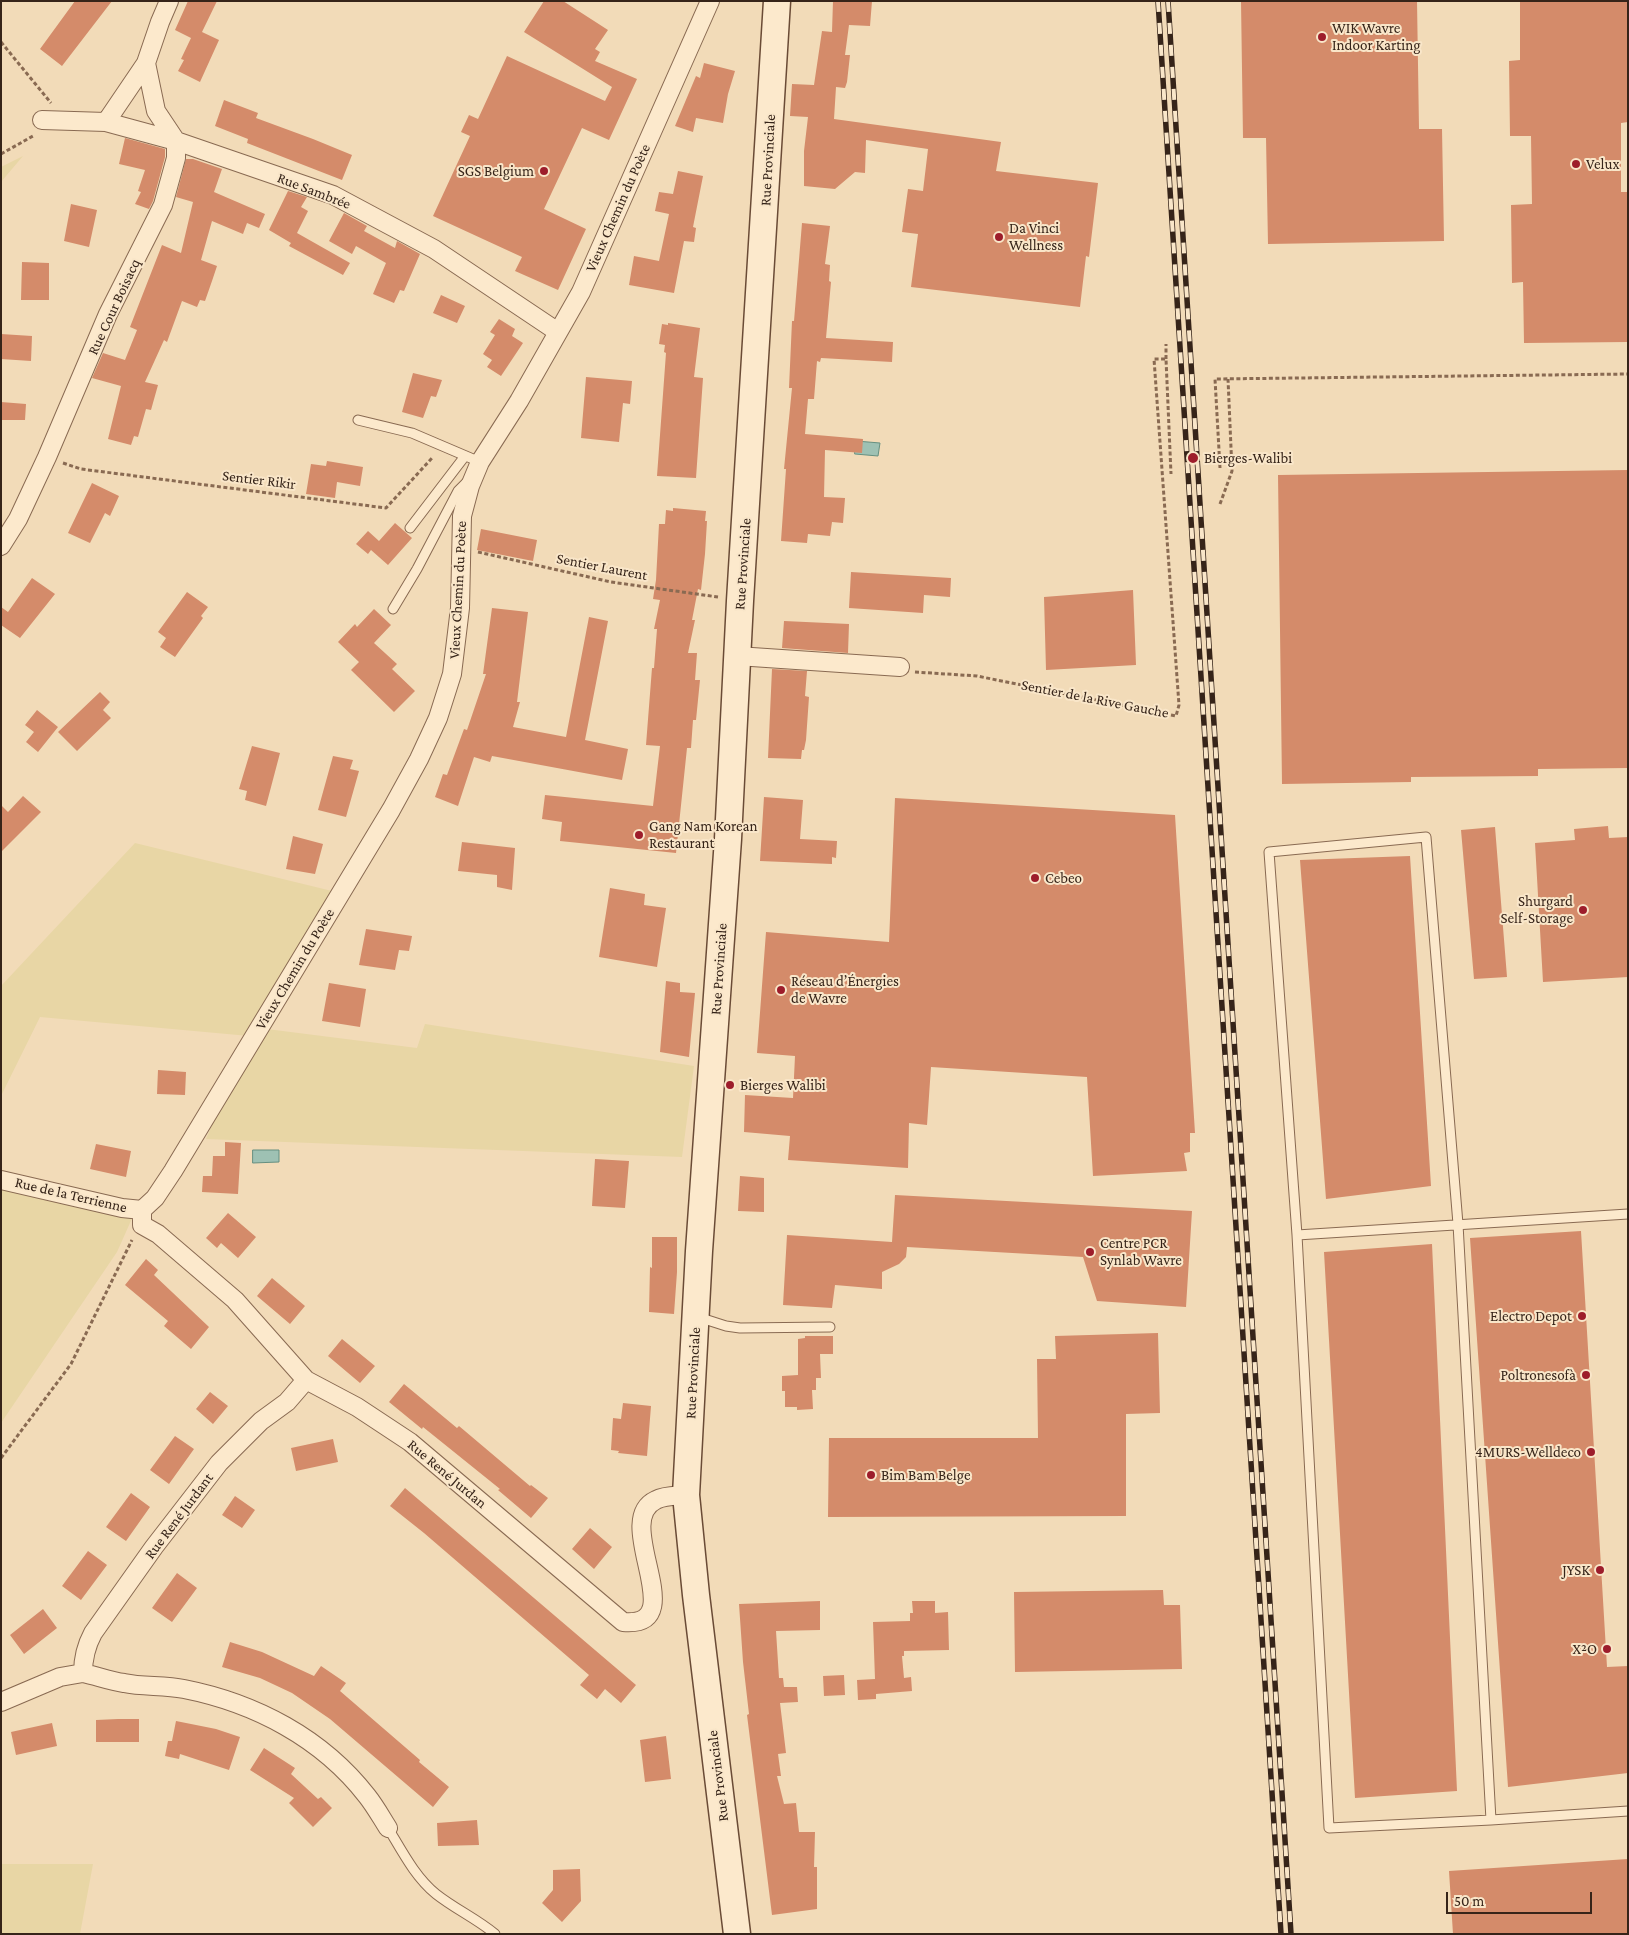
<!DOCTYPE html>
<meta charset="utf-8">
<style>
body{margin:0}
#map{position:relative;width:1629px;height:1935px;overflow:hidden;background:#f2dbb8;font-family:"Crimson Pro",serif}
canvas{display:block}
.frame{position:absolute;inset:0;border:2px solid #362419;pointer-events:none}
.scale{position:absolute;left:1446px;top:1892px;width:146px;height:22px;box-sizing:border-box;border:2px solid #362419;border-top:0;padding-left:6px;font-size:15px;line-height:18px;white-space:nowrap;color:#362419;-webkit-text-stroke:4px #f9e6c9;paint-order:stroke}
</style>
<div id="map">
<canvas width="1629" height="1935"></canvas>
<div class="frame"></div>
<div class="scale">50 m</div>
</div>
<script>
const c = document.querySelector('canvas').getContext('2d');
c.lineJoin = 'round';
function fill(path, color) { c.fillStyle = color; c.fill(path, 'evenodd'); }
function trace(path, color, width, dash) { c.strokeStyle = color; c.lineWidth = width; c.lineCap = dash ? 'butt' : 'round'; c.setLineDash(dash || []); c.stroke(path); }
function write(font, color, halo, rows, align = 'center') {
  c.font = font + ' "Crimson Pro",serif'; c.lineWidth = 4; c.setLineDash([]); c.textBaseline = 'middle'; c.strokeStyle = halo; c.fillStyle = color; for (const [text, x, y, turn = 0] of rows) {
    c.save(); c.translate(x, y); c.rotate((+turn || 0) * Math.PI / 180); c.textAlign = isNaN(turn) ? turn : align; if (halo) c.strokeText(text, 0, 0); c.fillText(text, 0, 0); c.restore();
  }
}
const farmland = new Path2D(`
 M23 156 1 182V167Z
 M135 843 332 891 251 1027 417 1048 425 1024 694 1066 682 1157 206 1139 249 1036 40 1017 1 1096V986Z
 M1 1170 138 1205 117 1252 1 1423Z
 M1 1864H93L80 1934H1Z`);
const water = new Path2D(`
 M856 441 880 443 878 456 855 454Z
 M253 1150H279V1162L253 1163Z`);
const building = new Path2D(`
 M75 1H112L62 66 40 49Z
 M188 1H217L202 32 219 40 200 82 178 71 184 60 181 59 191 38 175 30Z
 M544 1H563L608 30 595 49 600 52 595 61 637 79 609 140 582 128 544 209 586 229 558 290 515 271 522 257 433 216 470 136 461 132 469 115 478 119 507 56 605 101 612 87 524 32Z
 M833 1H872L870 26 849 25 845 55H850L847 82 845 88 836 87 834 119 1001 142 996 171 1098 183 1089 257 1086 256 1080 307 911 287 918 234 902 232 908 189 923 191 928 149 866 140 865 173 855 172 835 189 804 186V151L808 117 790 116 792 84 814 85 822 31 832 32Z
 M1241 1H1417L1419 129H1442L1444 241 1268 244 1266 138H1243Z
 M1520 1H1628V122L1621 123V192H1628V342L1524 343 1523 282 1512 283 1511 205 1532 204 1531 136H1510L1509 61 1520 60Z
 M704 63 735 71 728 94 723 123 696 118 693 132 675 126 696 76 700 78Z
 M224 100 258 113 256 118 313 139 352 155 342 180 247 143 248 139 215 126Z
 M125 138 165 149V157L153 201 149 209 135 204 141 192 138 191 145 170 119 164Z
 M186 159H193L222 169 214 192 265 214 259 228 247 223 243 234 212 221 201 260 217 266 212 281 205 301 200 300 197 307 182 301 167 342 164 340 145 382 158 385 151 410 146 409 138 437 134 436 131 445 108 439 121 386 92 378 103 353 125 360 137 330 130 327 162 245 181 253 193 202 176 197Z
 M678 171 703 176 693 227 696 228 694 242 684 241 674 293 629 285 634 256 659 261 669 214 655 211 659 192 673 194Z
 M288 191 307 197 301 207 308 211 297 233 350 263 343 275 289 246 291 243 269 230Z
 M71 204 97 210 89 247 64 241Z
 M344 213 367 226 364 231 395 248 397 241 420 254 404 291 400 290 394 303 373 294 386 263 356 246 352 254 329 241Z
 M802 223 830 226 825 264 830 265 829 281 831 282 826 338 893 342 892 362 821 358 820 362 817 361 814 399H808L805 434 863 439 862 453 825 450 824 497 845 498 843 523 832 522 830 536 808 534 807 543 781 541 786 469H784L792 388H789L792 321H794Z
 M22 262 49 263V300H21Z
 M441 295 465 306 457 323 433 313Z
 M499 319 515 329 512 336 523 343 501 376 487 367 492 360 483 354 495 335 490 332Z
 M668 323 700 328 694 377 703 378 696 478 657 476 666 353 664 352 665 345 659 344 662 324 668 325Z
 M1 334 32 336 31 361 1 359Z
 M413 373 442 380 436 397 431 396 423 418 402 412Z
 M586 377 632 381 630 404 623 403 619 442 581 438Z
 M1 402 26 404 25 420H1Z
 M327 461 363 467 360 486 337 482 335 498 306 494 311 464 326 466Z
 M1628 470V768L1538 769V776L1411 777V782L1282 784 1278 475Z
 M92 483 119 496 110 516 105 513 90 543 68 533Z
 M673 508 706 511 705 521H707L705 554 701 590 698 589 692 620H695L688 653H697L695 680H700L696 720H693L691 748H687L676 853 560 841 562 822 542 819 545 795 653 806 660 746 646 745 652 668H654L657 629H654L660 600 653 599 656 580 659 524H665L666 510 673 511Z
 M395 523 412 538 388 565 371 550 368 554 356 544 368 531 379 541Z
 M481 529 537 540 533 561 477 550Z
 M851 572 951 578 950 597 924 595 923 613 849 608Z
 M32 578 55 594 20 638 1 625V607L8 612Z
 M1133 590 1136 665 1046 670 1044 597Z
 M187 592 208 607 201 616 203 618 175 657 160 647 166 638 158 632Z
 M492 608 528 612 517 702H520L513 727 566 737 589 617 608 621 585 740 628 749 622 780 492 756 490 762 474 757 458 806 435 797 443 774 447 775 464 729 467 730 486 674H483Z
 M374 609 391 625 374 643 397 664 392 669 415 691 394 712 351 670 359 662 338 642 355 624 357 627Z
 M784 621 849 624 848 653 782 648Z
 M772 669 807 671 805 696 809 697 806 740 804 750H802L801 759 768 758Z
 M100 692 110 702 103 710 111 718 77 751 58 732Z
 M37 710 58 727 38 752 26 742 34 732 25 725Z
 M252 746 280 753 266 806 245 800 247 791 239 789Z
 M333 756 353 760 350 769 359 771 346 817 318 810Z
 M23 796 41 812 1 852V805L8 812Z
 M764 797 803 800 800 839 837 841 836 858 832 857V864L760 861Z
 M895 798 1175 815 1195 1133H1190V1152L1184 1153 1187 1171 1093 1176 1087 1077 931 1067 927 1125 909 1123 908 1168 788 1160 790 1136 744 1132 745 1095 793 1098 795 1056 757 1053 766 932 889 942Z
 M1608 826 1609 838 1628 837V977L1543 982 1535 843 1575 840 1574 829Z
 M1495 827 1507 977 1474 979 1461 830Z
 M293 836 323 844 315 874 286 869Z
 M462 842 515 848 512 890 497 887V875L458 871Z
 M1410 856 1431 1186 1326 1199 1300 860Z
 M610 888 645 894 644 905 666 908 657 967 599 957Z
 M366 929 412 936 409 951 399 950 395 970 359 965Z
 M666 981 680 983V992L695 993 689 1057 660 1052Z
 M329 983 366 989 360 1027 322 1021Z
 M158 1070 186 1072 185 1095 157 1094Z
 M225 1142 241 1143 238 1194 202 1192 203 1176H212L213 1156H225Z
 M96 1144 131 1151 126 1177 90 1169Z
 M595 1159 629 1161 625 1208 592 1206Z
 M740 1176 764 1178V1212L738 1211Z
 M895 1195 1192 1211 1186 1307 1097 1301 1083 1257 907 1247 906 1257 899 1264 882 1272V1289L835 1285 832 1308 783 1305 787 1235 892 1242Z
 M228 1213 256 1237 238 1258 221 1243 217 1248 206 1238Z
 M1581 1231 1607 1667 1628 1666V1773L1508 1787 1470 1238Z
 M652 1237H677V1272L674 1314 649 1312 650 1267 652 1268Z
 M1432 1244 1457 1791 1355 1798 1324 1252Z
 M146 1259 158 1270 154 1275 209 1327 191 1349 164 1326 168 1321 125 1285Z
 M272 1278 305 1306 290 1324 257 1296Z
 M1158 1333 1160 1413 1126 1414V1516L828 1517 829 1438H1038L1037 1359H1056L1055 1336Z
 M805 1336H833V1354H820L821 1378H816V1390H812L813 1409 797 1410V1407H785V1391H782V1376L798 1375V1339L805 1338Z
 M342 1339 375 1366 360 1383 328 1356Z
 M404 1384 457 1428 459 1426 530 1486 531 1485 548 1498 531 1518 498 1490 500 1489 423 1427 422 1429 389 1402Z
 M210 1392 228 1406 213 1424 196 1409Z
 M623 1403 651 1406 647 1456 618 1453 619 1451 611 1450 613 1418 621 1419Z
 M175 1436 194 1449 169 1484 150 1470Z
 M333 1439 338 1462 296 1471 291 1448Z
 M405 1488 636 1685 621 1703 605 1689 597 1699 580 1685 589 1675 424 1533 390 1506Z
 M131 1493 150 1507 126 1541 106 1527Z
 M235 1496 255 1510 242 1528 222 1515Z
 M590 1528 612 1547 594 1569 572 1549Z
 M88 1551 107 1565 81 1600 62 1586Z
 M177 1573 197 1588 172 1622 152 1608Z
 M1163 1590 1164 1605H1180L1182 1669 1015 1672 1014 1592Z
 M820 1601V1630L776 1631 779 1678H783L784 1687H797L798 1702 780 1703 786 1753 778 1754 781 1776H777L784 1804 796 1803 799 1832H815L814 1867H817V1909L772 1915 747 1715 749 1714 743 1662 739 1604Z
 M912 1601H935V1613L948 1612 949 1650 904 1651V1656H902L904 1678 911 1677 912 1691 876 1694V1699L858 1700 857 1680 875 1679 873 1622 910 1621V1613H913Z
 M43 1609 57 1628 24 1654 10 1635Z
 M230 1642 262 1652 314 1676 321 1666 346 1683 340 1691 420 1760 419 1762 449 1787 433 1807 330 1719 292 1693 260 1678 222 1667Z
 M844 1675 845 1695 824 1696 823 1676Z
 M118 1719H139V1742H96V1720Z
 M176 1721 216 1729 240 1737 229 1770 180 1754 179 1759 165 1756 168 1741H172Z
 M52 1723 57 1746 16 1755 11 1732Z
 M666 1736 671 1779 645 1782 640 1740Z
 M264 1748 295 1768 291 1774 318 1799 321 1797 332 1808 313 1827 289 1803 294 1798 250 1770Z
 M477 1820 479 1845 438 1846 437 1823Z
 M1628 1859V1934H1453L1449 1871Z
 M580 1869 581 1901 562 1922 542 1903 553 1890V1870Z`);
const path = new Path2D(`
 M1 42 51 103
 M1 154 33 136
 M1166 359V344
 M63 463 81 469 386 508 433 457
 M1220 468 1215 379 1628 374
 M1220 504 1232 471 1228 379
 M478 552 611 582 718 597
 M915 672 977 676 1176 716 1179 705 1154 359H1166L1171 474
 M1 1458 71 1364 132 1240`);
const lane = new Path2D(`
 M358 420 412 433 480 462
 M410 528 465 456
 M393 609 417 569 458 491 467 482
 M1628 1214 1297 1235 1329 1828 1491 1820 1628 1811
 M1297 1235 1269 852 1426 837 1458 1224 1491 1820
 M698 1317 726 1326 740 1328 830 1327
 M388 1828C402 1851 415 1877 436 1894 455 1909 477 1919 495 1934`);
const street = new Path2D(`
 M42 120 106 122 176 141 333 195 434 249 558 332
 M106 122 146 63
 M1 546 18 519 47 457 108 314 163 205 176 158V141L156 111 146 63 160 22 169 1
 M737 656 900 667
 M1 1180 122 1208 142 1210
 M142 1210 155 1198 173 1171 391 810 419 759 438 718 452 674 460 608 462 516 470 486 480 462 519 401 581 292 710 1
 M142 1210V1225L158 1234 235 1300 306 1380 357 1407 410 1442 623 1622C694 1628 610 1521 656 1500 665 1495 677 1496 686 1495
 M83 1673C97 1676 110 1681 124 1683 143 1687 164 1685 184 1689 255 1703 322 1738 367 1796 375 1806 381 1817 388 1828
 M1 1702 60 1677 83 1673C83 1659 86 1646 93 1633L154 1547 219 1463 261 1421 287 1402 306 1380`);
const secondary = new Path2D(`
 M737 1934 696 1595 686 1495 699 1251 728 839 740 601 777 1`);
const rail = new Path2D(`
 M1158 1 1281 1934
 M1168 1 1291 1934`);
const markers = [
 [1322,37,5,"#9d1d2b"],
 [1576,164,5,"#9d1d2b"],
 [544,171,5,"#9d1d2b"],
 [999,237,5,"#9d1d2b"],
 [1193,458,6,"#9d1d2b"],
 [639,835,5,"#9d1d2b"],
 [1035,878,5,"#9d1d2b"],
 [1583,910,5,"#9d1d2b"],
 [781,990,5,"#9d1d2b"],
 [730,1085,5,"#9d1d2b"],
 [1090,1252,5,"#9d1d2b"],
 [1582,1316,5,"#9d1d2b"],
 [1586,1375,5,"#9d1d2b"],
 [1591,1452,5,"#9d1d2b"],
 [871,1475,5,"#9d1d2b"],
 [1600,1570,5,"#9d1d2b"],
 [1607,1649,5,"#9d1d2b"]
];
const poiNames = [
 ["WIK Wavre",1332,28],
 ["Indoor Karting",1332,45],
 ["Velux",1586,164],
 ["SGS Belgium",534,171,"right"],
 ["Da Vinci",1009,228],
 ["Wellness",1009,245],
 ["Bierges-Walibi",1204,458],
 ["Gang Nam Korean",649,826],
 ["Restaurant",649,843],
 ["Cebeo",1045,878],
 ["Shurgard",1573,901,"right"],
 ["Self-Storage",1573,918,"right"],
 ["Réseau d’Énergies",791,981],
 ["de Wavre",791,998],
 ["Bierges Walibi",740,1085],
 ["Centre PCR",1100,1243],
 ["Synlab Wavre",1100,1260],
 ["Electro Depot",1572,1316,"right"],
 ["Poltronesofà",1576,1375,"right"],
 ["4MURS-Welldeco",1581,1452,"right"],
 ["Bim Bam Belge",881,1475],
 ["JYSK",1590,1570,"right"],
 ["X²O",1597,1649,"right"]
];
const streetNames = [
 ["Rue Provinciale",768,160,-87],
 ["Rue Sambrée",314,191,21],
 ["Vieux Chemin du Poète",618,208,-66],
 ["Rue Cour Boisacq",114,307,-65],
 ["Sentier Rikir",259,480,7],
 ["Rue Provinciale",743,564,-86],
 ["Sentier Laurent",602,567,11],
 ["Vieux Chemin du Poète",458,590,-87],
 ["Sentier de la Rive Gauche",1095,699,11],
 ["Vieux Chemin du Poète",295,969,-59],
 ["Rue Provinciale",719,969,-86],
 ["Rue de la Terrienne",71,1195,13],
 ["Rue Provinciale",693,1373,-87],
 ["Rue René Jurdan",447,1474,40],
 ["Rue René Jurdant",179,1516,-53],
 ["Rue Provinciale",718,1776,-97]
];
fill(farmland, '#e8d6a5');
fill(water, '#9ec1b3');
trace(water, '#658f80', 1);
fill(building, '#d48b6a');
trace(lane, '#896a52', 11);
trace(street, '#896a52', 20);
trace(secondary, '#6a4b36', 29);
trace(path, '#896a52', 3, [4, 2.5]);
trace(lane, '#fce9cc', 9);
trace(street, '#fce9cc', 18);
trace(secondary, '#fce9cc', 26);
trace(rail, '#362419', 5.5);
trace(rail, '#f9e6c9', 4, [11]);
for (const [x, y, r, color] of markers) { const dot = new Path2D(); dot.arc(x, y, r, 0, 2 * Math.PI); c.fillStyle = color; c.fill(dot); trace(dot, '#f9e6c9', 2); }
write('15px', '#362419', '#f9e6c9', poiNames, 'left');
write('15px', '#362419', '#f9e6c9', streetNames);
</script>
